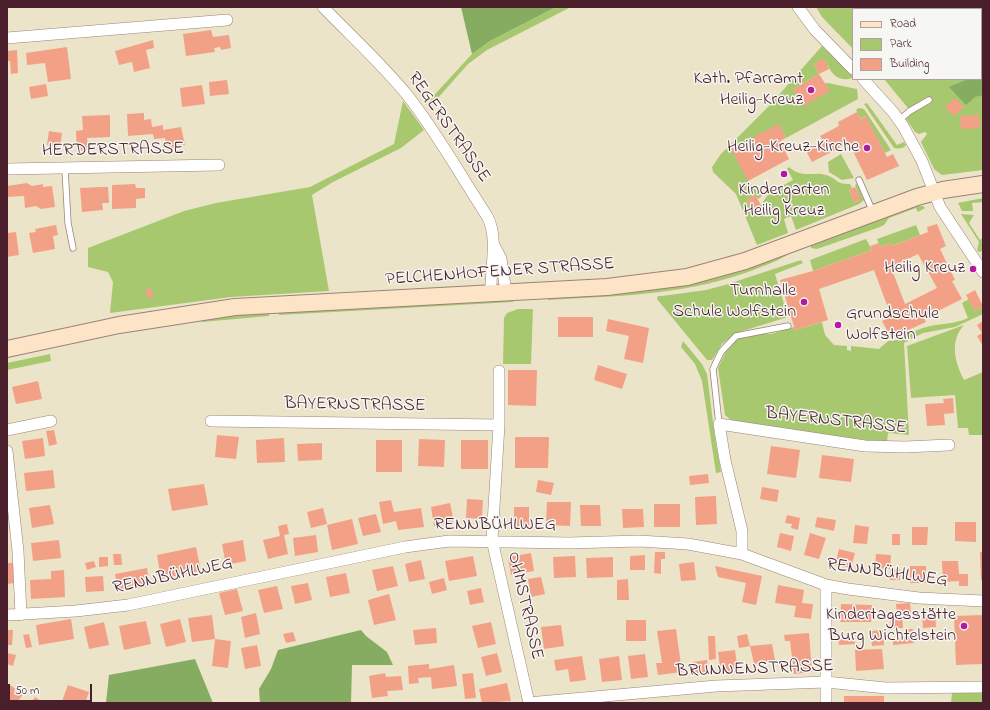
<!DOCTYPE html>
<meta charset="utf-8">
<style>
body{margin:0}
#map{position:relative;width:990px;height:710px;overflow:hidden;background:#ece4c8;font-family:"Indie Flower",sans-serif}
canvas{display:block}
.frame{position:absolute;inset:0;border:8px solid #4a1f2b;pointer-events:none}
.legend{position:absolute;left:852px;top:8px;width:130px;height:72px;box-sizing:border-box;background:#f6f6f2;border:1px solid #b1a0a2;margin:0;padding:5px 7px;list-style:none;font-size:12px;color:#4a1f2b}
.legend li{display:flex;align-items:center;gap:8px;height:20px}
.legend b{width:20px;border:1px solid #b1a0a2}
.scale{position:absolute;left:8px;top:684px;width:84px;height:18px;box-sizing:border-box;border:2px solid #4a1f2b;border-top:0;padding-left:5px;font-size:12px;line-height:14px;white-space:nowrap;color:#4a1f2b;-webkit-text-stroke:3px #f6f6f2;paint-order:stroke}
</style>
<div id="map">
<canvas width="990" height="710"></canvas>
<div class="frame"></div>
<ul class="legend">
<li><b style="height:5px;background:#fee4c6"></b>Road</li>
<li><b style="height:11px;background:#a8c870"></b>Park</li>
<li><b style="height:11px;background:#f2a187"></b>Building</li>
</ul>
<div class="scale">50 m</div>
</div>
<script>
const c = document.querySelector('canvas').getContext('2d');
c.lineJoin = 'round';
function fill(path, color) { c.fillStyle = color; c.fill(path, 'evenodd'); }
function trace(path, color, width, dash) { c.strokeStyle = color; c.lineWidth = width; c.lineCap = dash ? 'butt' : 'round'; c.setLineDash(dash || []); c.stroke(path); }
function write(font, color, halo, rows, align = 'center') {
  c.font = font + ' "Indie Flower",sans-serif'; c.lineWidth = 3; c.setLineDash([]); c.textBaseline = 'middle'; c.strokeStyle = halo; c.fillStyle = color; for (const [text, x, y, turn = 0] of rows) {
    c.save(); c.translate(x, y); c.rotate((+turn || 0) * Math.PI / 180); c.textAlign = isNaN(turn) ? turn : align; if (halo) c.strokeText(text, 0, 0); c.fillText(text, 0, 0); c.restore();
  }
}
const green = new Path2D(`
 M556 7H571L487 50 468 64 430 107 426 104 472 54 490 41Z
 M816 7H983V170L942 175 934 169 921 142 927 134 925 132 919 134 915 132 906 119 912 113 884 79H981V9H853V49L822 17Z
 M822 46 853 76V78C836 83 831 72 824 59L814 64 819 74 793 89 828 83 857 89 858 99 786 138 779 125 748 181 762 196 758 199 755 196 747 200 753 210 761 205 769 193 793 180 787 169 789 167C802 179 813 171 826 175 838 179 835 184 850 184L852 188 849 190 855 202 860 200 855 185 857 184 864 200 859 204 796 230 791 216 784 219 788 233 757 245 736 194 713 172 712 167 721 154 769 106Z
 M403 101 424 130 401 148 333 182 312 195 329 291 231 297 110 313 113 282 108 272 88 267V248L184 211 216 203 310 187 394 144Z
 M867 103 897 145 904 142 906 145C903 149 899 149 894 148L864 104Z
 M859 108 864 109 891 150 885 153 865 116 861 119 856 110Z
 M841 154 854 178H853L842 180 829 172 828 162Z
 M983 198V202L972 203 973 211H962L958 203Z
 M917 206H923L925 208 918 212 916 208 889 218 884 225 880 227 817 249 811 248V245Z
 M961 214 974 215 969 223 980 240 983 237V251L979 252 977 250 979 242Z
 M916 225 920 235 892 246 891 243 880 247 877 239Z
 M866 239 872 250 813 271 810 260Z
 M793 251C784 258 772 263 761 267 693 295 619 296 548 300V296Z
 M801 260 803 263 775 274 788 317 736 333 722 344 712 360H707L657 299 658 296H662L706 290 725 285Z
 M513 298V302L279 315V311Z
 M969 299 975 311 983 306V314L955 327 923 333 904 343 909 435 888 433 887 442 824 436 733 422 725 415 718 368 728 347 740 337 758 334H771L794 327 795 330 822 322 825 335 834 345 847 346V350L851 351V346L879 349 888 341C900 342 911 331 923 328 937 323 954 325 968 318L962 303Z
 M518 309H533L531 364H503L504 318 507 313Z
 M269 312V316L202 322V318Z
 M964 325C949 342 955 362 964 380L983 372V435H969L968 428H958L955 395 911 398 907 346Z
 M683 341 702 364 707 374 715 438 721 472 716 473 702 381 695 364 681 347Z
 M50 354 51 361 7 370V363Z
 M952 693H983V703H951Z`);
const forest = new Path2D(`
 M461 7H556L490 41 472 54Z
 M983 75V95L975 97 966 105 949 87 968 79H981V76Z
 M361 630 366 636 387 652 393 665H352L351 703H260L259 689 271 669 278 650Z
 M195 659 213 703H106L109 675Z`);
const building = new Path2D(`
 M211 30 213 37 229 35 231 48 221 50 220 47 214 48 215 52 186 56 183 34Z
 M153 40 154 48 146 50 150 68 134 72 132 62 119 65 115 51Z
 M67 47 71 79 48 82 45 63 27 65 26 53Z
 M17 50 18 73 11 74 10 61H7V51Z
 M824 58 829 69 819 74 814 64Z
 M819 74 830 91 803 106 793 89Z
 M227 80 229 94 210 96 209 82Z
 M46 84 48 96 31 99 29 87Z
 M202 85 205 104 182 107 180 88Z
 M955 98 964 107 954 116 945 107Z
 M857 112 861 119 866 116 887 157 893 154 899 166 867 180 849 143 812 162 806 151 824 142 820 136 839 126 838 122Z
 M144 113V120L151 119 152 127 163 125V130L181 127 185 145 167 149 165 138 154 139 153 134 128 136 127 114Z
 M110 115V137L87 138 88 150 77 151 76 131 83 130 82 116Z
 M979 115 980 128 961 129 960 116Z
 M779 124 786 138 780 141 789 159 748 181 731 149Z
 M49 131 62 133 60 147 47 145Z
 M27 183 32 186 43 184V187L52 186 55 207 41 209 36 206 25 208 24 196 7 197V186Z
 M135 184 136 188H145V198L136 199V208L112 209V185Z
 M101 187H108L109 203H102L103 210 82 212 80 188Z
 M855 187 861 200 854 202 849 189Z
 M755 195 761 205 753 210 747 200Z
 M937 224 946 246 940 249 955 280 952 281 962 299 924 318 926 322 891 338 882 321 891 316 874 270 819 289 828 320 795 330 780 280 813 271 872 250 870 246 879 243 880 247 891 243 892 246 928 232 927 227ZM918 254 937 288 905 304 891 267Z
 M56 225 58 235 53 236 55 249 33 253 29 233 36 232 35 229Z
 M16 232 19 255 7 257V233Z
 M151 288 153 297 147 298 146 289Z
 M975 290 983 306 975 311 966 295Z
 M558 317H593V337H558Z
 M608 319 649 328 643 363 624 359 629 336 606 331Z
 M983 321V346L977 336 982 333 977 325Z
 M598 365 627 374 622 389 594 380Z
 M508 370H537L536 406 508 405Z
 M38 381 42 399 16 404 12 387Z
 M953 398 954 413 944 414 945 425 927 426 925 404 944 403 943 399Z
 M54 430 57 444 49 446 46 431Z
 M217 435 239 437 236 459 215 457Z
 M515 437H549L548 468H515Z
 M43 438 45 456 25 459 22 441Z
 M284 438 285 462 257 463 256 440Z
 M419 439 445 440 444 467 418 466Z
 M376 440H402V472H376Z
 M461 440H488V469H461Z
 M322 443V460L298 461 297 444Z
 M771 446 800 450 796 478 767 474Z
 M822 455 854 459 851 482 819 478Z
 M53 470 55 488 26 491 24 473Z
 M708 474 709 483 690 485 689 476Z
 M538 480 554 483 551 495 536 492Z
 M204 484 208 505 172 511 168 489Z
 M762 487 779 490 777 502 760 499Z
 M716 496 717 524 696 525 695 497Z
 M467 499 483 500 482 519 466 518Z
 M391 500 394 512 421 508 424 527 398 530 396 521 383 524 379 502Z
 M547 502H571L570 526 546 525Z
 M450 503 454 522 434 526 431 507Z
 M654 504H680V527H654Z
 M50 505 54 524 32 528 29 508Z
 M580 505H600L601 526H581Z
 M514 507H529V526H514Z
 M323 508 327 524 311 528 307 512Z
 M622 509H643L644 527 623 528Z
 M376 514 381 532 363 536 358 518Z
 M787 515 800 518 798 530 791 528 792 524 785 523Z
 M817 517 836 520 834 531 815 527Z
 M352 519 358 544 332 550 327 525Z
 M955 522H976V542L955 541Z
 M287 524 289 534 284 535 288 554 268 559 263 540 280 536 278 526Z
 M855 525 869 527 867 544 853 543Z
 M912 527H928L927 545H912Z
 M780 533 794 536 791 551 777 547Z
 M810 533 826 538 819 559 804 555Z
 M892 534H900V545H892Z
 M316 535 318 552 295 556 293 538Z
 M59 540 61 558 33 561 31 543Z
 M243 540 246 561 226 565 222 544Z
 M196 547 201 571 161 579 157 555Z
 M839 549 855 553 851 568 835 565Z
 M655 552H665V559H661V574L654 573Z
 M980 552H983V580H981Z
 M531 553 534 571 511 575 508 557Z
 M113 554H121L122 565H114Z
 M876 554 891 555 890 569 875 568Z
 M645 555V570H630V556Z
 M473 556 477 576 449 581 445 561Z
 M575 556 576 577 554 578 553 557Z
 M99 557H108V566L99 567Z
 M613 557V577L587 578 586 558Z
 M421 560 425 579 409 582 405 564Z
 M94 561 96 567 87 570 85 563Z
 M942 561H958L959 574H968V586H959V581L943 582Z
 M694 562 696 580 681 581 679 564Z
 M7 563H13L14 583 7 584Z
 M393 566 398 586 377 591 372 570Z
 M715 566 762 576 756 605 742 602 746 583 718 577Z
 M910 566H926V583H910Z
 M147 568 150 586 118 592 115 574Z
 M890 569H900V580H890Z
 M64 570 65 597 31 599 30 580 51 579V571Z
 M346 573 350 593 330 597 326 577Z
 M103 576 104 591 86 592 85 577Z
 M541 577 545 594 531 597 528 579Z
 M444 578 447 590 432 594 429 582Z
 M628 579 629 600H617V580Z
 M308 583 312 600 295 604 291 586Z
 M778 585 804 590 802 603 813 604 811 619 794 617 796 606 775 603Z
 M277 586 283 609 264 613 258 590Z
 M481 588 484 602 470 605 467 591Z
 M237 589 243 611 225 615 219 593Z
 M389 594 396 620 374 625 368 600Z
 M910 603 911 613 902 614 903 628H891L890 614H897L896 604Z
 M841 604 872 605 871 622H840Z
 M256 613 260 634 245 638 241 617Z
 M935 614 936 627 923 628 922 615Z
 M212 615 215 639 192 642 188 618Z
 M983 615V664L956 665 954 616Z
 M71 619 74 639 39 645 36 625Z
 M180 619 186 642 166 647 160 624Z
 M626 620H646V641H626Z
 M146 621 151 644 124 650 119 626Z
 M104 622 109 645 89 649 84 627Z
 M491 622 496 644 478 648 472 626Z
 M561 625 564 646 544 649 541 627Z
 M436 628 437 643 415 645 413 630Z
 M676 629 682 672 658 675 656 663H662L657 631Z
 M907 629H913L914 643 893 645V638L908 637Z
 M7 630H13L12 645H7Z
 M883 630 884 645 872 646 871 631Z
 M293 632 296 641 286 643 283 634Z
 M809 633 812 672 794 674 790 641H785L784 635Z
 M938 633V639L923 640V634Z
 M29 634 32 647 26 648 23 635Z
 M747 634 750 646 772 644 775 660 754 664 750 646 739 648 737 636Z
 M708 636H715L716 659 709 660Z
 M854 637 855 644 839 645 838 638Z
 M215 639 231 641 228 668 212 666Z
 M257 645 261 666 245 669 241 648Z
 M882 649 884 669 856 671 855 650Z
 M735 650 738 672 721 674 718 652Z
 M7 653 16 655 13 666 7 664Z
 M497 653 502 672 486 676 481 657Z
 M645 654 648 677 631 679 628 656Z
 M582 656 586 680 570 682 568 669 556 671 554 660Z
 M619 656 622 680 602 682 599 659Z
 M707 660 709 674 695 676 693 662Z
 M429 664V669L454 665 457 686 432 689 431 677 418 678 419 683 409 684 408 666Z
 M385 673 386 677 401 676 403 690 387 691 388 696 372 698 369 676Z
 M473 673 476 698 465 699 462 674Z
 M7 683 23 694 17 703H7Z
 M507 683 511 701 482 703 479 689Z
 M68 685 89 692 85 703H67L62 701Z
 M844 696H884V703H844Z
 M35 697 44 703H31Z`);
const service = new Path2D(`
 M899 120 910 111 929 100
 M65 169 68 223 73 248
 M859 180 873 212
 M719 424 713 369 721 352 736 336 788 326`);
const minor = new Path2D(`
 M323 7C351 36 382 64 408 96 437 133 461 176 487 216 499 238 490 268 491 293
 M798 7 815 30 853 69
 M7 38 227 20
 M863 79 893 112 903 126 922 161 940 207 983 272
 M7 169 219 165
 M494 245 501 259 506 292
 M499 371V425L492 540 529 703
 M211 421 499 425
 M7 430 51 421
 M7 451 18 551 21 615
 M742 554V531L725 460 719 424 865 446 905 447 949 445
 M7 615 76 611 128 605 405 547 449 541 569 543 639 541 688 544 742 554 826 585 848 589 919 598 983 601
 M528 703 716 686 826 682 886 688 983 687
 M826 703V585`);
const secondary = new Path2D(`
 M7 349 119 325 235 307 607 287 687 277 745 261 917 197 943 190 983 184`);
const markers = [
 [811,90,4,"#b5179e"],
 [867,148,4,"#b5179e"],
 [784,174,4,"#b5179e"],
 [973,269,4,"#b5179e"],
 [804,302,4,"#b5179e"],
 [838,325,4,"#b5179e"],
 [964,626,4,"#b5179e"]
];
const poiNames = [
 ["Kath. Pfarramt",803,80],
 ["Heilig-Kreuz",803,101],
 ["Heilig-Kreuz-Kirche",859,148],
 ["Kindergarten",784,191,"center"],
 ["Heilig Kreuz",784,212,"center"],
 ["Heilig Kreuz",965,269],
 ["Turnhalle",796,292],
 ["Schule Wolfstein",796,313],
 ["Grundschule",846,315,"left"],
 ["Wolfstein",846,336,"left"],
 ["Kindertagesstätte",956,616],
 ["Burg Wichtelstein",956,637]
];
const streetNames = [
 ["REGERSTRASSE",448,128,55],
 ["HERDERSTRASSE",113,151,-1],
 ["PELCHENHOFENER STRASSE",500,273,-4],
 ["BAYERNSTRASSE",355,406,1],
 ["BAYERNSTRASSE",836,422,6],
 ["RENNBÜHLWEG",495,526],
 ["RENNBÜHLWEG",887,574,8],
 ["RENNBÜHLWEG",173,577,-12],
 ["OHMSTRASSE",524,606,77],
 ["BRUNNENSTRASSE",755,670,-2]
];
fill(green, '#a8c870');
fill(forest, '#86ac62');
fill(building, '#f2a187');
trace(service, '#9b827a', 7);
trace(minor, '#9b827a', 12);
trace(secondary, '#9b827a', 18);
trace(service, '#fff', 5.5);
trace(minor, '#fff', 11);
trace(secondary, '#fee4c6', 16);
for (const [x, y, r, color] of markers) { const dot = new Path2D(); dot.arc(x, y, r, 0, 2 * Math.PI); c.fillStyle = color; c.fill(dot); trace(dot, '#f6f6f2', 1.5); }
write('18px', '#4a1f2b', '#f6f6f2', poiNames, 'right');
write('18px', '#4a1f2b', '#f6f6f2', streetNames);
</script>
